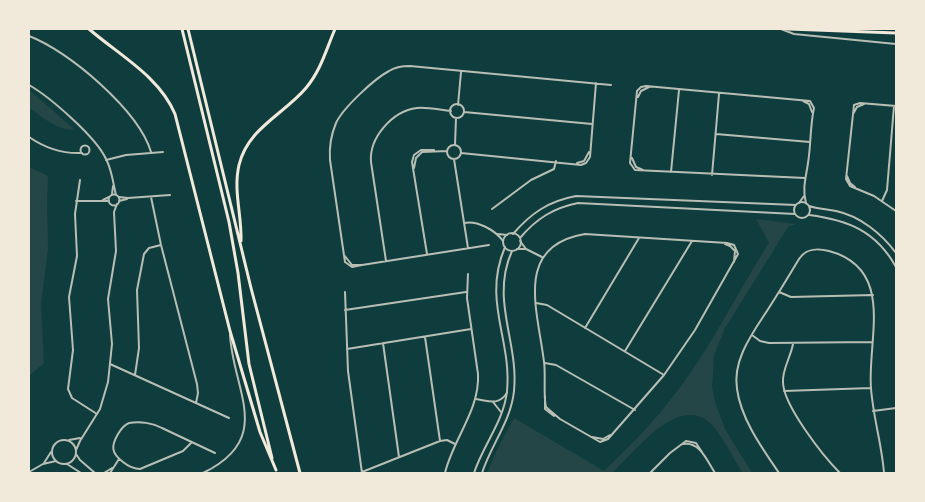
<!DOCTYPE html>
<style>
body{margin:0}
#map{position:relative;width:925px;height:502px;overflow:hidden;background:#0f3d3e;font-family:Commissioner,sans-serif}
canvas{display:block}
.frame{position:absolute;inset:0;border:30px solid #f1e9da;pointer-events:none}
</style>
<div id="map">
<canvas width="925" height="502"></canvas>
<div class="frame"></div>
</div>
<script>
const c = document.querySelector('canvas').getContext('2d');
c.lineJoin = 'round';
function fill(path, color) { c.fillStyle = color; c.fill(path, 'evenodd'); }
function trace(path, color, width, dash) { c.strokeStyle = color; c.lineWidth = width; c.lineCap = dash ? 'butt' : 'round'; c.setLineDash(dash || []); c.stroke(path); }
const green = new Path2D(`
 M29 90 34 94 74 129C62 133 38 115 29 107Z
 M29 167 48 176 47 203 48 249 41 304 44 363 29 376Z
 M756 219 796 224 788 227 725 328 714 355 712 387 715 402 725 429 752 473H743C734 460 720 431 709 422 676 395 634 453 612 473H487L497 450 514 418 604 471C630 446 656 420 678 390 713 344 738 291 769 243Z`);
const minor = new Path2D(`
 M29 36C69 51 139 111 151 152
 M638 97 641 91 649 87
 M803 101 809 104 812 112
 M450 111a7 7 0 1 1 14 0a7 7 0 1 1-14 0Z
 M458 105 461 72
 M896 106 860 103 854 105 846 179 850 186 874 196 896 211
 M464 112 592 124
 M853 114 857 107 864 104
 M716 134 810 142
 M29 137C45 148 62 154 82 153
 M455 145 456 118
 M447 152a7 7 0 1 1 14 0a7 7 0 1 1-14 0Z
 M80.5 150a4.5 4.5 0 1 1 9 0a4.5 4.5 0 1 1-9 0Z
 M461 153 581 165 586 163 590 157 596 83
 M632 158 636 167 643 170
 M454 159 468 248
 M106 160 126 155 163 152
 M577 163 584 161 589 152
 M414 168 416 158 422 152 447 151
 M671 172 679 90
 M712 175 719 94
 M847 176 850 183 855 187
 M805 178 635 170 630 163 637 91 641 87 646 86 810 101 814 108C810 126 811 145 808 163 806 177 802 189 806 203
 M80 180 75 214 77 256 69 297 73 350 68 389 72 398 97 414
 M119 197 128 198 170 195
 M151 197 161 245 197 384 198 393 196 403
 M103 200 109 197
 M76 201H109
 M119 201 127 199
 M882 201 887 190 894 106
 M799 203 804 196
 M492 209 531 180 554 169 556 161
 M464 223C477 220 495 230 503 241
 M498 234 507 235
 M585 234 727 243 734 245 738 254 695 330 664 375 608 439 600 442 560 419 546 407C543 395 546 375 544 362 538 311 513 246 585 234Z
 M520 241 526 249
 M725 244 730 246 735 251 734 262
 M517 249H526L542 257
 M427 254 412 162 414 155 421 150H434
 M344 255 352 265H362L489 245
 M386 261 371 162C369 138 392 111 417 108 428 107 440 110 451 111
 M362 265 352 267 345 262 330 160C329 147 331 135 336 123 343 108 374 79 389 71 395 67 402 66 410 66L611 85
 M345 292 348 371 362 473
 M779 292 791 297 873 295
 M536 303 547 305 664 375
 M345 310 466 292
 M585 328 639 238
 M752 335 760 341 769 343 872 342
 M425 337 440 441
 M383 343 399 457
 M793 344C791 356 782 370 783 382 783 405 823 456 840 473
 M347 349 471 329
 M625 351 692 241
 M545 363 556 365 635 410
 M110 364 229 418
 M135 375 139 348 137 290 144 254 149 248 161 245
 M784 391 871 388
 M545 396V409L554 416
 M476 399C489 401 498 406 507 393
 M493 402 501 412
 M873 411 896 408
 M592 437 603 439 610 435
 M192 442 183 451 140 469C133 469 128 466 123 462 111 453 111 446 118 434 121 429 124 425 129 423 140 421 153 423 162 428L215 453
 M683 444C700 441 707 461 715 473
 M362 472 440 441 447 440 455 444
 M104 473 112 468
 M110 473 119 459
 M445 473C453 439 480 410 478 374L467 298 468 274
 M650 473 670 453 686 441 696 443 702 452
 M779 473C762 448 741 419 737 389 732 357 756 329 772 303 781 289 790 274 799 259 806 248 817 248 829 251 896 269 867 340 871 388 873 417 882 445 884 473`);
const tertiary = new Path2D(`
 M781 29 794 34 896 44
 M29 85C50 97 96 137 106 159 112 170 113 183 116 195
 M112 194 113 186
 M108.5 200a5.5 5.5 0 1 1 11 0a5.5 5.5 0 1 1-11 0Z
 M794 210a8 8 0 1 1 16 0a8 8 0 1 1-16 0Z
 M809 206C818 209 827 209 836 211 860 216 882 234 896 253
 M809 215C848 220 876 231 896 267
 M503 242a9 9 0 1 1 18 0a9 9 0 1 1-18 0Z
 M513 234C531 213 549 201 576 196L796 205
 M520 238C536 219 553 208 578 203L795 214
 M52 452a12 12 0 1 1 24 0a12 12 0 1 1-24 0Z
 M69 440 80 438
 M76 450 80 441 100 409 108 382 112 344 108 299 116 251 114 212 117 204
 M76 454 80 460 95 473
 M44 463 51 452
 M67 464 81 473
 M29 472 43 464 56 461
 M203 473C275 438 233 391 230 335
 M474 473C483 445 504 421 507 391 512 339 482 301 505 247
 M482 473C491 445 511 421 514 391 519 342 490 300 512 251`);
const primary = new Path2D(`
 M89 29C119 55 159 76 175 114L230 331 260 432 276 470
 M182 29 229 222 238 273 249 364 272 458
 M188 29 251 288 300 473
 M789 29 896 33
 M241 241C242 215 233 191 239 165 248 128 283 115 306 88 321 70 326 50 335 29`);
fill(green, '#244646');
trace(minor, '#b8beb3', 2);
trace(tertiary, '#b8beb3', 2);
trace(primary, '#f1e9da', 3);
</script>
